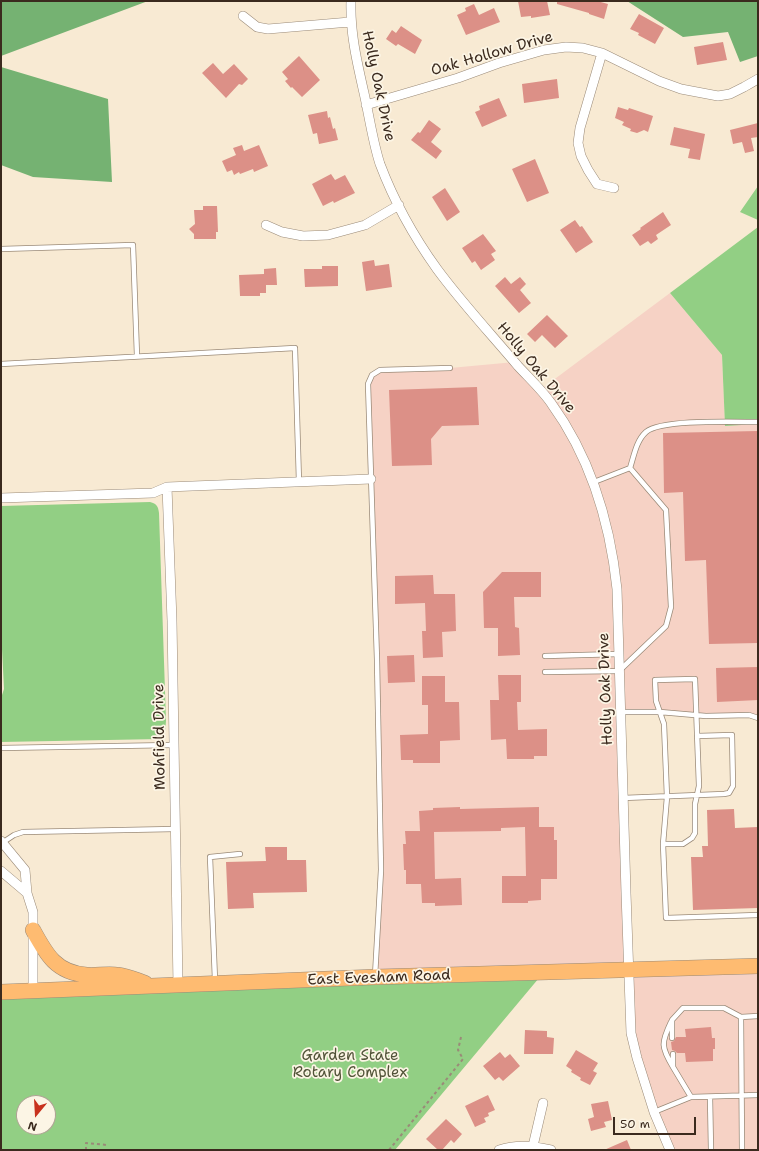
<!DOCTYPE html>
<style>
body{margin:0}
#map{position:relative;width:759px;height:1151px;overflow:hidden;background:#f8ead3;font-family:"Shantell Sans",sans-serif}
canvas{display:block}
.frame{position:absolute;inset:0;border:2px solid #3b2a1e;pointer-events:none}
.north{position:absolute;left:16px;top:1095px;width:40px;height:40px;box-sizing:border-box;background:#fcf5e5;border:1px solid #afa495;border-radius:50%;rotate:198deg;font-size:11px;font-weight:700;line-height:16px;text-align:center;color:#3b2a1e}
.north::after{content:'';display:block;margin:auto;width:14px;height:18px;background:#c8321e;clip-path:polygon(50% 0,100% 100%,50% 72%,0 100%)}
.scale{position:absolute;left:613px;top:1117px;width:83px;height:18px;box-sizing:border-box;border:2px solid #3b2a1e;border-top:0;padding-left:5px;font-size:12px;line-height:14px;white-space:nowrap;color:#3b2a1e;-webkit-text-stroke:3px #fcf5e5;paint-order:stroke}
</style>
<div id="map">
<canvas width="759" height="1151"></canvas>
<div class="frame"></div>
<div class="north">N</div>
<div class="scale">50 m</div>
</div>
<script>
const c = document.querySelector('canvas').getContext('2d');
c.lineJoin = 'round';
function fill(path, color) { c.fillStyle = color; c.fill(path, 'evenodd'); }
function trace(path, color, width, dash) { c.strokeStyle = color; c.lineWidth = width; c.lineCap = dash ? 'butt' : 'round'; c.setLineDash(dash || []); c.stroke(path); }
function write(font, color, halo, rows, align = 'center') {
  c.font = font + ' "Shantell Sans",sans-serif'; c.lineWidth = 3.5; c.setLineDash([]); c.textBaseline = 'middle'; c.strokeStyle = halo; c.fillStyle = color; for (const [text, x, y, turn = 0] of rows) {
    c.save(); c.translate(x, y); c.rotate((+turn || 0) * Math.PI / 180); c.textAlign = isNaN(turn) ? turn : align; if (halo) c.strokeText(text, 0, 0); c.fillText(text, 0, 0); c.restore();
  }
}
const built = new Path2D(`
 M670 293 722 355 725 425 758 424V718L756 716 620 713 628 969 758 966V1150H670L637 1058 628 970 375 977 381 870 368 384 378 371 450 368 515 362 540 390Z`);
const green = new Path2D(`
 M758 186V220L740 212Z
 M758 227V424L725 426 722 355 670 293Z
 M150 502C157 504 158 506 159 513L166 721 165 732 161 739 1 742V698L4 689 1 629V506Z
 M544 972 395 1150H1V992ZM24 1103H48V1127H24Z`);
const forest = new Path2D(`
 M1 1H148L1 56Z
 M627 1H758V56L740 62 728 32 683 37Z
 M1 67 108 99 112 182 33 177 1 165Z`);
const building = new Path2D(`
 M518 1H547L550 15 531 18V16L521 17Z
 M557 1H597L608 4 604 19 589 14V13L557 4Z
 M474 4 479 15 494 8 500 22 466 35 457 15 466 11 465 8Z
 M639 14 664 28 655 44 638 35 639 33 630 29Z
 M401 26 422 40 415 54 398 44 396 46 386 39 392 30 396 33Z
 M723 42 727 60 697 65 694 47Z
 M299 56 320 80 302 97 292 87 291 88 285 81 288 79 282 72Z
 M213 63 223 74 234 64 248 79 242 85 239 84 226 98 202 73Z
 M557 79 559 98 524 103 522 84Z
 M499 98 507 116 482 127 475 112 480 110 479 106Z
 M618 107 628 110 629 108 653 116 648 132 644 130 637 133 630 131 631 129 622 125 624 122 615 118Z
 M327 111 328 118 330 117 333 129 335 128 338 140 319 144 317 133 313 134 308 115Z
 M429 120 441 129 431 142 442 151 436 159 411 140 418 132 420 133Z
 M758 123V137L751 138 754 151 745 153 742 142 733 144 730 130Z
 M674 127 705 134 700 160 688 158 690 149 670 145Z
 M242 145 244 151 259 145 268 166 254 172 253 169 240 174 239 172 234 175 232 170 227 172 222 161 236 155 233 148Z
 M535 159 549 193 527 202 512 169Z
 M331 174 335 180 345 175 355 193 334 203 333 201 323 206 312 184Z
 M445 188 460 212 447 221 432 197Z
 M203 206H217L218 232H216V239H194V234L189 229 195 224 194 210H203Z
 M663 212 671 225 656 235 658 239 651 244 648 241 640 246 632 235 641 229 640 228Z
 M575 220 580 227 582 226 593 242 576 253 560 230Z
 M483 234 496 251 491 254 495 260 481 270 475 261 472 263 462 248Z
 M374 260 375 266 389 264 392 287 366 291 362 262Z
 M322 266H338V286L305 287 304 269H322Z
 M276 268 277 285H266V293H260V296H240L239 275 264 274V269Z
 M505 277 511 284 520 277 526 284 520 290 531 303 519 313 495 286Z
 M547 315 568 336 555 348 542 335 535 342 527 334Z
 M477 387 479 425 442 426 431 439 432 465 392 466 389 390Z
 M758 431V643L709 644 706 560 685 561 683 492 664 493 663 433Z
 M502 572H541V597H514L515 627 519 628 520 655 498 656V628H484L483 592Z
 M433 575 434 594H455L456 631 442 632 443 657 423 658 422 631H426L425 603 395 604V576Z
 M414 655 415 682 388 683 387 656Z
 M758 667V700L717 702 716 668Z
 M498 675H521V702H517L518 730 547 729V756H534V759H507L506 739 491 740 490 700H499Z
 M422 676H445V702H459L460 740 440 741V763H413V760H401L400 735 428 734V705H422Z
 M460 807V809L539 807V827H554V840H557V879H541V900L528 901V903H502V876H526L525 827 501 828V831L434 832 435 879 461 878 462 905 435 906V903H422L421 884H406V870H404L403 844H406L405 831H420L419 811 433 810V808Z
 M734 809 735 828 758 827V908L693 910 691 857H703L702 846H708L707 810Z
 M265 847H287V860H306L307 892 253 893 254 908 228 909 226 862 266 861Z
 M711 1027 712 1038H715V1049H713V1061L686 1062 685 1053H677L675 1051 672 1050 671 1042 674 1041 676 1037H686L685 1029Z
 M525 1030 547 1031V1037L554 1038 553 1054H524Z
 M576 1050 598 1063 593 1071 597 1073 590 1085 580 1080 581 1078 571 1072 572 1070 566 1066Z
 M500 1052 505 1058 510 1054 520 1066 503 1081 499 1077 495 1080 483 1066Z
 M488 1095 495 1110 488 1113 489 1116 484 1118 486 1122 475 1127 465 1106Z
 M608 1101 612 1120 604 1122 606 1127 591 1131 588 1119 594 1117 591 1104Z
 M446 1119 462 1134 454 1143 451 1140 442 1150H438L426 1139Z
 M627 1140 631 1150H604Z`);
const path = new Path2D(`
 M86 1150V1143L107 1145
 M389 1150 463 1059 458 1050 461 1037`);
const service = new Path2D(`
 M1 249 133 245 137 356
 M1 364 295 348 299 482
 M630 468C634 456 636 441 646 432 661 419 735 422 758 422
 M594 482 630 468
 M545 656 619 654
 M545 672 619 671 666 626 671 607 666 510 630 468
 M620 712H660L706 716 749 715 758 718
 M1 748 174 745
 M623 798 724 794 729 793 733 786 732 735 697 736
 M2 843 14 835 23 832 175 829
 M663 844H683L692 838 695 833V804L699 786 695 679 655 680 656 701 664 724 667 797 663 844 666 918 758 915
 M375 976 381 870 377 660 368 384 372 375 380 370 450 368
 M215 980 210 857 240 854
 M741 1017 742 1150
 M671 1022C661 1043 661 1047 673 1067
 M672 1038V1020L683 1008H724L741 1017 758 1016
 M673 1054V1067L691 1097
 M710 1097 711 1150
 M654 1112 691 1097 758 1095`);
const minor = new Path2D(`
 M351 1C350 33 357 62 364 93 369 115 373 143 380 164 394 201 414 237 437 269 462 303 491 334 518 366 529 378 542 390 551 403 591 458 610 522 617 589L626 893 631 1033 637 1058 654 1112 670 1150
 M243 16 257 27 268 29 350 22
 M602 53 580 128 578 143 581 156 588 170 597 184 614 188
 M366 105 458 78 499 63 544 50 566 47 583 48 602 53 659 81 681 89 718 96 730 94 744 87 758 79
 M266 225 282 232 303 236 328 235 365 225 399 205
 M167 487 172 621 178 986
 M1 498 153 493 167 487 371 479
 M1 841 25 870 27 893 33 912V991
 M1 871 27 893
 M533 1146 543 1103
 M499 1150C517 1144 533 1146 551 1150`);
const primary = new Path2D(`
 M33 930C46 954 56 973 87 975 97 976 108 973 118 975 127 976 136 980 145 983
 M1 992 375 977 758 966`);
const streetNames = [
 ["Oak Hollow Drive",492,54,-16],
 ["Holly Oak Drive",378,86,78],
 ["Holly Oak Drive",536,368,50],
 ["Holly Oak Drive",606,689,-92],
 ["Mohfield Drive",160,737,-91],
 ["East Evesham Road",379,978,-2]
];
const parkNames = [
 ["Garden State",350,1056],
 ["Rotary Complex",350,1073]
];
fill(built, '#f6d2c5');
fill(green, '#92cf84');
fill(forest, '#75b272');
fill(building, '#dc9087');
trace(service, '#9a8a78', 6);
trace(minor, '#9a8a78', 10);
trace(primary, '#9a8a78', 16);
trace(path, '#9a8a78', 2, [3, 3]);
trace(service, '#fff', 4.5);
trace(minor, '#fff', 9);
trace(primary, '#febb71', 15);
write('15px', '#3b2a1e', '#fcf5e5', streetNames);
write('15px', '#515338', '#fcf5e5', parkNames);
</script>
